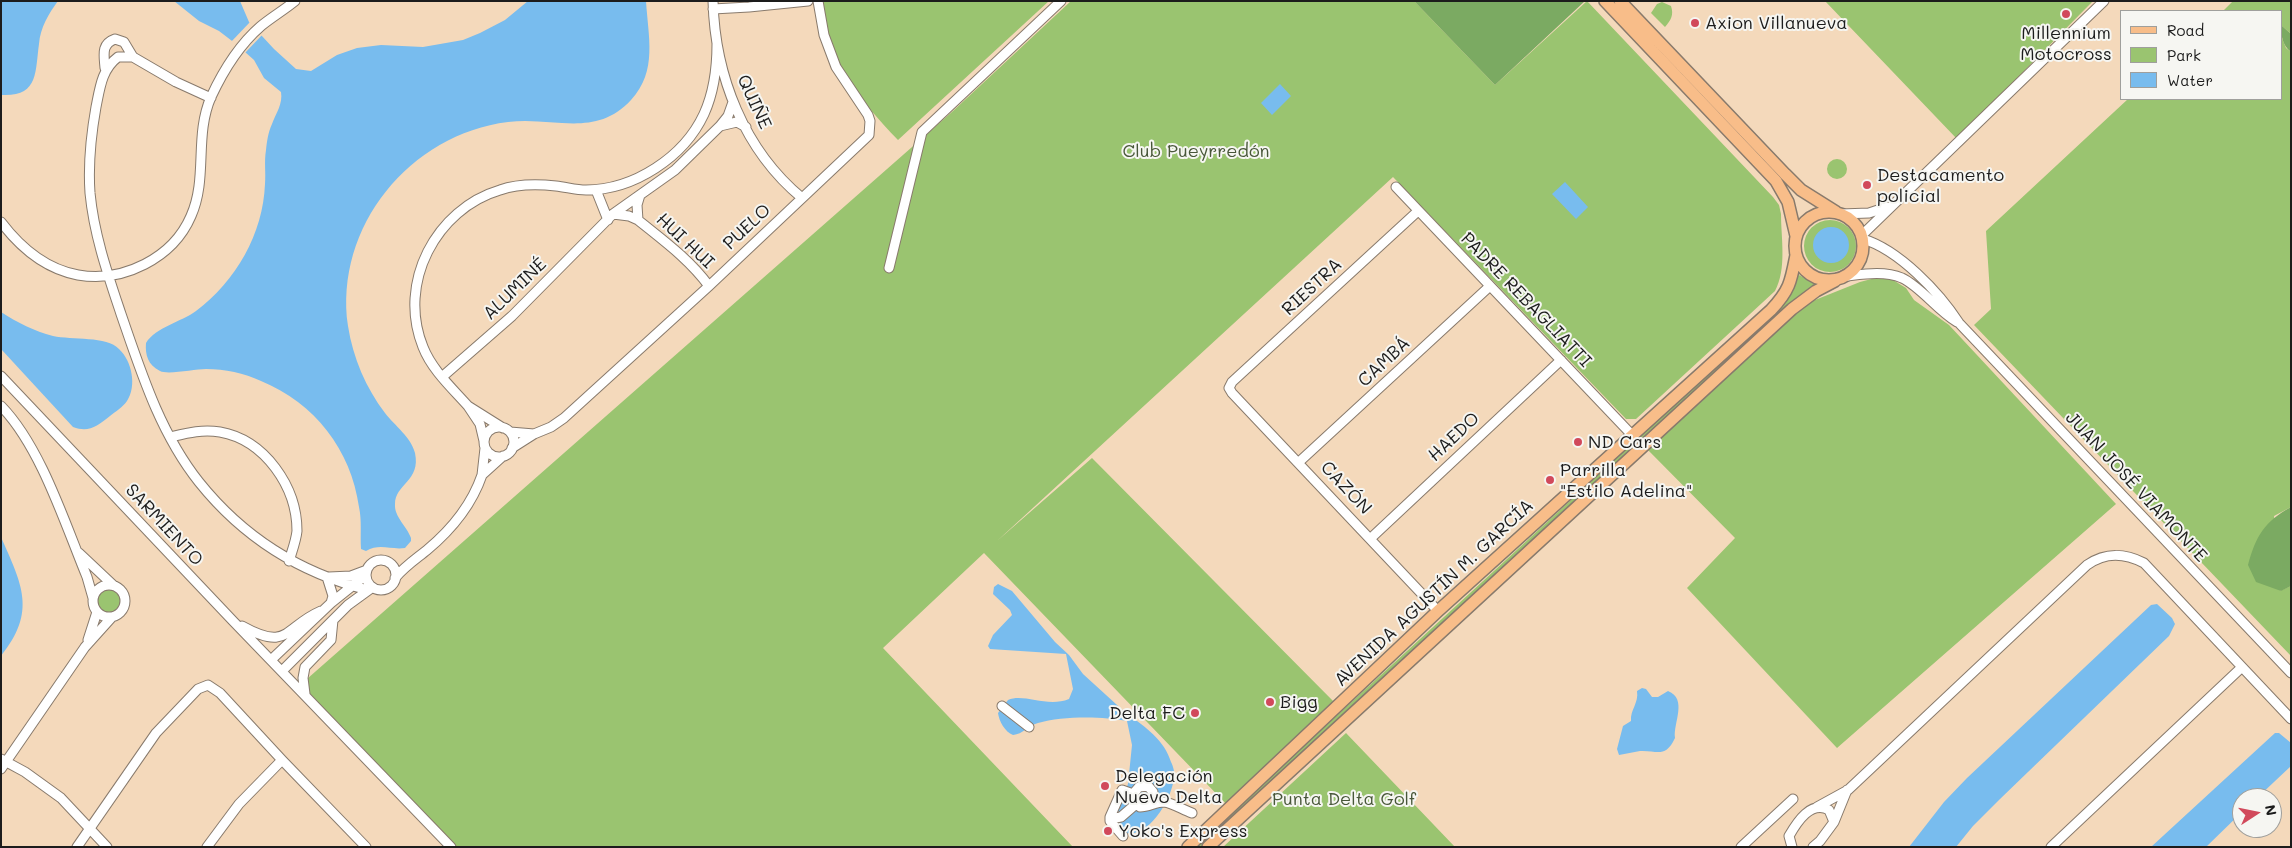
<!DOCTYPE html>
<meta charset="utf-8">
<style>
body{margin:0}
#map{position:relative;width:2292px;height:848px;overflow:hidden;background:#f4d9bb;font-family:Mali,sans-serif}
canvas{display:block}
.frame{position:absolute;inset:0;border:2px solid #1c1c1c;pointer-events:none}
.legend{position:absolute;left:2120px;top:10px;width:162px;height:90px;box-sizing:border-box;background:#f6f6f2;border:1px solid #9f9f9c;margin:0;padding:6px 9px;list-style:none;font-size:15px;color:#1c1c1c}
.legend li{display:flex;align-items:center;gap:10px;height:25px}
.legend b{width:25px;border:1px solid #9f9f9c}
.north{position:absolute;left:2232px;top:788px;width:50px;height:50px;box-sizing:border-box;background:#f6f6f2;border:1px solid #9f9f9c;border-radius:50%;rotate:79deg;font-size:14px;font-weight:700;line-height:20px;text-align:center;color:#1c1c1c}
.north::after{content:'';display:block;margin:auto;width:18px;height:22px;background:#d1495b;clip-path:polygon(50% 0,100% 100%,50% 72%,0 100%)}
</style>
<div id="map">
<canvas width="2292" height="848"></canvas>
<div class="frame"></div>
<ul class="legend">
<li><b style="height:6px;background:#f8bd89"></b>Road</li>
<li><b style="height:14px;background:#9ac470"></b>Park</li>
<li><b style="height:14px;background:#78bcee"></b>Water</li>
</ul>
<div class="north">N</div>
</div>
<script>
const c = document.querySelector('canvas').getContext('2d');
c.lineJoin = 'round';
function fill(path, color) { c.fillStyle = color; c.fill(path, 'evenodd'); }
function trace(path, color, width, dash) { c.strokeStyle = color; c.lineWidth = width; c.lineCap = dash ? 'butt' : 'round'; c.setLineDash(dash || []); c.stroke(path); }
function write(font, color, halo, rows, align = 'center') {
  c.font = font + ' Mali,sans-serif'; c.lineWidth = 4; c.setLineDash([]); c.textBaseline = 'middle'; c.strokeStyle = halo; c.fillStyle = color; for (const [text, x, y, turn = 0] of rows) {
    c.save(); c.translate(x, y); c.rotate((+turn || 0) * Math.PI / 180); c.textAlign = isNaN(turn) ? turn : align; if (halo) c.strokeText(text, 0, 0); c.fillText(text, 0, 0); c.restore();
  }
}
const green = new Path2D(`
 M823 1H1049L898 140C861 101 823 57 823 1Z
 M1071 1H1414L1495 85 1587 1 1773 197 1779 205 1781 214C1781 238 1787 269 1775 291L1636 419H1626L1393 177 997 541 1092 458 1338 706 1230 808 984 553 883 648 1073 847H457L299 686 953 111Z
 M1825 1H2093L1957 139Z
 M2233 1H2291V34L2281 25V11H2223Z
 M1662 2 1671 6C1674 15 1671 20 1665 27L1651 13 1657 4Z
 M2281 36 2286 48 2291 52V507L2274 516 2280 591 2291 586V656L1974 325 1991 309 1986 231 2128 99H2281Z
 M1827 169a10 10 0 1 1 20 0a10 10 0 1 1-20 0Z
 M1804 246a26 26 0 1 1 52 0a26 26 0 1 1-52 0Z
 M1797 274 1820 286 1800 295 1786 306 1200 847H1194L1783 305 1790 293Z
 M1879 277 1893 280 1906 288 1914 300 1949 325 2116 504 1837 748 1687 588 1735 538 1647 449 1800 306 1860 282Z
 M97 600a12 12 0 1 1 24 0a12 12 0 1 1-24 0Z
 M1346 733 1455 847H1223Z`);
const forest = new Path2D(`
 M1414 1H1585L1495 85Z
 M2281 25 2291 34V52C2282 45 2281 35 2281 25Z
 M2291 507V586L2281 591 2256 582 2248 565C2256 536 2264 522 2291 507Z`);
const water = new Path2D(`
 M1 1H58C49 13 40 28 39 44 35 72 39 97 1 95Z
 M174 1H240L249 22 274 49 296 69 311 71 337 55 357 48 381 45 423 47 463 40 480 33 505 20 528 1H646C648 36 658 71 631 100 595 139 553 116 508 122 410 134 334 227 348 326 353 358 366 388 385 413 395 426 411 437 415 453 421 481 395 484 395 504 394 517 407 526 411 538V541L405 548C390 550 380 543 366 551L361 549C360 535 362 521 359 507 351 450 315 403 261 381 244 373 225 369 206 369 195 369 168 375 160 371 148 365 145 355 146 343 156 327 181 322 196 311 236 281 263 234 265 184 266 173 264 162 266 150 267 141 268 133 272 124 276 113 283 104 281 92L264 78 254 60 236 44 219 31 199 21Z
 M1280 84 1291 96 1272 115 1261 103Z
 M1565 182 1588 207 1576 219 1552 194Z
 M1813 245a18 18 0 1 1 36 0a18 18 0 1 1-36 0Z
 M1 312C18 323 34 331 53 336 72 340 107 336 119 349 132 361 137 386 127 401 122 408 116 411 110 416 97 426 89 433 73 427L1 349Z
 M1 537C22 585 37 611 1 656Z
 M998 584 1012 591 1055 642 1069 655 1083 674 1128 715C1145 726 1165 741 1171 762 1173 766 1175 772 1174 777 1173 796 1150 838 1126 833 1121 832 1117 824 1113 820L1128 784 1132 745 1127 721C1102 716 1062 716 1038 723 1028 726 1023 734 1013 735 1005 732 999 721 998 713L1008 700C1024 693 1047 708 1069 699L1073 689 1066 654 990 649 988 646 993 635 1012 615 1010 610 993 594 994 587Z
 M2157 604 2172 618 2175 624 2169 636 2000 799 1973 826 1956 847H1909L1944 802 1967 778 2151 605Z
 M1642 688 1646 689 1652 697H1658L1668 691C1688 699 1673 723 1675 738 1665 759 1657 750 1640 751 1633 752 1626 754 1619 755L1617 749 1623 726 1631 721C1630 710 1639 703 1637 691Z
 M2275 733H2279L2291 743V766L2257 798H2242V812L2206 847H2151Z`);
const pier = new Path2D(`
 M251 21 263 34 244 54 230 43Z`);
const minor = new Path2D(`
 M713 1C715 76 744 150 802 198
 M713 9 749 7 808 1
 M105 68C104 55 101 44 115 39L124 42 133 57
 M211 98 176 82 133 57H118C102 69 100 87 96 107 91 135 88 164 90 193 94 235 108 275 121 314 141 372 160 433 199 482 243 537 300 573 368 590
 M720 126 728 116 733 102
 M1396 187 1632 435
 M596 190 608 220
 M1418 211 1232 382 1229 388 1232 393 1438 611
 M613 214 629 216 638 220 637 205 640 195
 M1841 214 1869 213 1887 207
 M638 220C664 241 689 259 709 286
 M1 222C20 247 46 269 78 275 123 283 173 258 191 216 208 178 194 136 211 97 223 71 239 45 261 26 272 17 284 10 295 1
 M1862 235 2104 1
 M1863 239C1899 250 1939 292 1959 323L2291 673
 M889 268 922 132 1061 1
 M1848 276C1865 274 1885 271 1902 278 1921 287 1937 310 1957 322
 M1 376 233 621 451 847
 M442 377 512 316 613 214 675 170 720 126 737 122 746 127
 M1 406C41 447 65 524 87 577L93 598
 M468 406C452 388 432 370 423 347 397 283 436 209 500 190 517 184 538 184 556 186 566 187 576 190 586 190 634 190 684 157 704 114 714 92 717 68 717 44
 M484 442a15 15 0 1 1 30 0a15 15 0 1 1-30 0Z
 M510 432 534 434 512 448
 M534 434 551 427 564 418 709 286 869 135 870 121 868 115 836 67 824 35 818 1
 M170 437C187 433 202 429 220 432 265 440 297 487 297 531 296 541 292 551 289 561
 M484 441 480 424 468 406 503 428
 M485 448 482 475 503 456
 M1299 462 1490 286
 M1371 538 1561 360
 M79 553 113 585
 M366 575a15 15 0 1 1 30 0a15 15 0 1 1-30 0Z
 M327 577 333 596 331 603
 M329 577 351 576 367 570
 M395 578C405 566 416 559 427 550 451 530 472 504 482 475
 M93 601a16 16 0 1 1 32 0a16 16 0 1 1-32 0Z
 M242 626C289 652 284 627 321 611
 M88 640 97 612
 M271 660 331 603 366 575
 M282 671 348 605 370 589
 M305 694 303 678 305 667 331 640 333 620
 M1002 706 1029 727
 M1 759 25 772 61 798 107 847
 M1 769 85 647 112 617
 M1152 803 1153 792 1148 786 1139 787 1133 794 1134 801 1140 807C1149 807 1155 802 1164 802 1173 803 1183 810 1192 813
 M1817 807 1848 790 2087 565C2106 552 2124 553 2144 563L2291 719
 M1110 819 1121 817 1136 804
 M1834 822 1847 790
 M1123 836 1110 821V817L1122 790 1133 794
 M77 847 156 733 198 689 208 685 220 693 282 760 366 847
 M207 847 239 804 282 760
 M1741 847 1793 799
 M1792 847 1789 836C1797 822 1811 800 1829 810L1834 822 1820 841 1813 847
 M2051 847 2241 668`);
const major = new Path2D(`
 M1605 1 1776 181 1788 202 1796 236
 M1620 1 1785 174 1801 190 1836 212
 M1795 246a34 34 0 1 1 68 0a34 34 0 1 1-68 0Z
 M1188 847 1438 611 1771 310C1790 290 1791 281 1796 255
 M1208 847 1792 309 1816 291 1835 281`);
const markers = [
 [2066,14,5,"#d1495b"],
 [1695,23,5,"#d1495b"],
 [1867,185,5,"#d1495b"],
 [1578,442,5,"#d1495b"],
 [1550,480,5,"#d1495b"],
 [1270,702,5,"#d1495b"],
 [1195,713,5,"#d1495b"],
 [1105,786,5,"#d1495b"],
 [1108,831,5,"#d1495b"]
];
const poiNames = [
 ["Axion Villanueva",1705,23],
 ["Millennium",2066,33,"center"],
 ["Motocross",2066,54,"center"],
 ["Destacamento",1877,175],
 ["policial",1877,196],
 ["ND Cars",1588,442],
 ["Parrilla",1560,470],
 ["\"Estilo Adelina\"",1560,491],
 ["Bigg",1280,702],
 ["Delta FC",1185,713,"right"],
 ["Delegación",1115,776],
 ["Nuevo Delta",1115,797],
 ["Yoko's Express",1118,831]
];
const streetNames = [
 ["QUIÑE",754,102,65],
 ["PUELO",747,227,-43],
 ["HUI HUI",685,241,43],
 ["RIESTRA",1312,287,-43],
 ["ALUMINÉ",515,289,-44],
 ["PADRE REBAGLIATTI",1526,300,46],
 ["CAMBÁ",1384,362,-43],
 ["HAEDO",1454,437,-43],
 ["JUAN JOSÉ VIAMONTE",2136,487,47],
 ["CAZÓN",1346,488,47],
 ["SARMIENTO",164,525,47],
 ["AVENIDA AGUSTÍN M. GARCÍA",1434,593,-43]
];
const parkNames = [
 ["Club Pueyrredón",1196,151],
 ["Punta Delta Golf",1344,799]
];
fill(green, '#9ac470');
fill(forest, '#7baa62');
fill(water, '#78bcee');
fill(pier, '#f4d9bb');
trace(minor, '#887a6c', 11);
trace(major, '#887a6c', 14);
trace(minor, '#fff', 9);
trace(major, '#f8bd89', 11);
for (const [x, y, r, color] of markers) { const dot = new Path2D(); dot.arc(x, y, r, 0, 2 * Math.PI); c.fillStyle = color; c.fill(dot); trace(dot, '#f6f6f2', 2); }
write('18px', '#1c1c1c', '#f6f6f2', poiNames, 'left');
write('18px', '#1c1c1c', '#f6f6f2', streetNames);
write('18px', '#485739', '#f6f6f2', parkNames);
</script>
